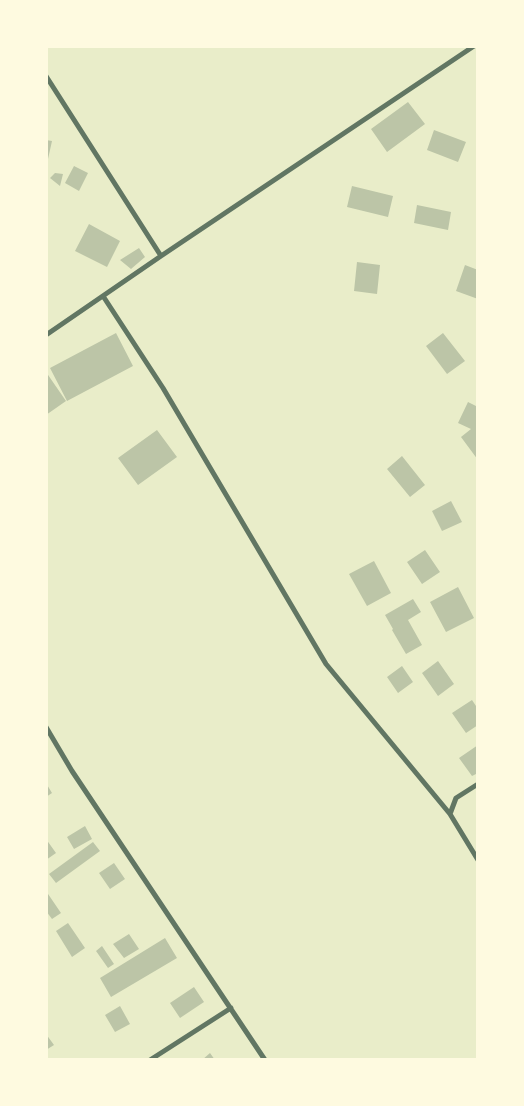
<!DOCTYPE html>
<style>
body{margin:0}
#map{position:relative;width:524px;height:1106px;overflow:hidden;background:#e9edc9;font-family:"Crimson Pro",serif}
canvas{display:block}
.frame{position:absolute;inset:0;border:48px solid #fefae0;pointer-events:none}
</style>
<div id="map">
<canvas width="524" height="1106"></canvas>
<div class="frame"></div>
</div>
<script>
const c = document.querySelector('canvas').getContext('2d');
c.lineJoin = 'round';
function fill(path, color) { c.fillStyle = color; c.fill(path, 'evenodd'); }
function trace(path, color, width, dash) { c.strokeStyle = color; c.lineWidth = width; c.lineCap = dash ? 'butt' : 'round'; c.setLineDash(dash || []); c.stroke(path); }
const building = new Path2D(`
 M408 102 425 124 387 152 371 129Z
 M434 130 466 142 458 162 427 150Z
 M46 140 52 141 48 159H46Z
 M74 166 88 173 79 191 65 183Z
 M55 173 63 174 60 186 50 178Z
 M352 186 393 196 388 217 347 207Z
 M417 205 451 212 448 230 414 223Z
 M89 224 120 241 107 267 75 251Z
 M139 248 145 257 131 269 120 260Z
 M357 262 380 265 377 294 354 291Z
 M465 265 478 270V299L456 291Z
 M116 333 133 366 67 401 50 368Z
 M443 333 465 361 447 374 426 346Z
 M46 372 66 401 46 415Z
 M468 402 478 407V460L461 437 471 429 458 423Z
 M157 430 177 457 138 485 118 458Z
 M402 456 425 485 410 497 387 469Z
 M451 501 462 522 442 531 432 511Z
 M425 550 440 572 422 584 407 562Z
 M374 561 391 593 367 606 349 574Z
 M458 587 474 618 446 632 430 602Z
 M413 599 421 612 408 620 422 645 406 654 392 630 393 629 385 615Z
 M438 661 454 684 438 696 422 673Z
 M402 666 413 682 398 693 387 677Z
 M472 700 478 709V725L466 733 452 713Z
 M478 745V773L472 776 459 758Z
 M46 783 52 793 46 797Z
 M85 826 92 839 74 849 67 837Z
 M46 839 56 853 46 860Z
 M93 842 100 851 56 883 49 874Z
 M114 863 125 879 110 889 99 873Z
 M46 891 61 913 52 919 46 911Z
 M68 923 85 948 72 957 56 931Z
 M129 934 139 949 124 958 113 944Z
 M165 938 177 958 111 997 100 978Z
 M102 946 114 964 108 968 96 951Z
 M194 987 204 1002 180 1018 170 1003Z
 M120 1006 130 1024 115 1032 105 1015Z
 M46 1034 54 1045 46 1050Z
 M210 1053 215 1060H202Z`);
const minor = new Path2D(`
 M46 76 161 256
 M103 296 163 388 326 664 450 814
 M46 335 161 256 474 46
 M46 727 72 771 265 1060
 M478 784 456 798 450 814 478 860
 M150 1060 231 1008`);
fill(building, '#bcc5a7');
trace(minor, '#617663', 5);
</script>
